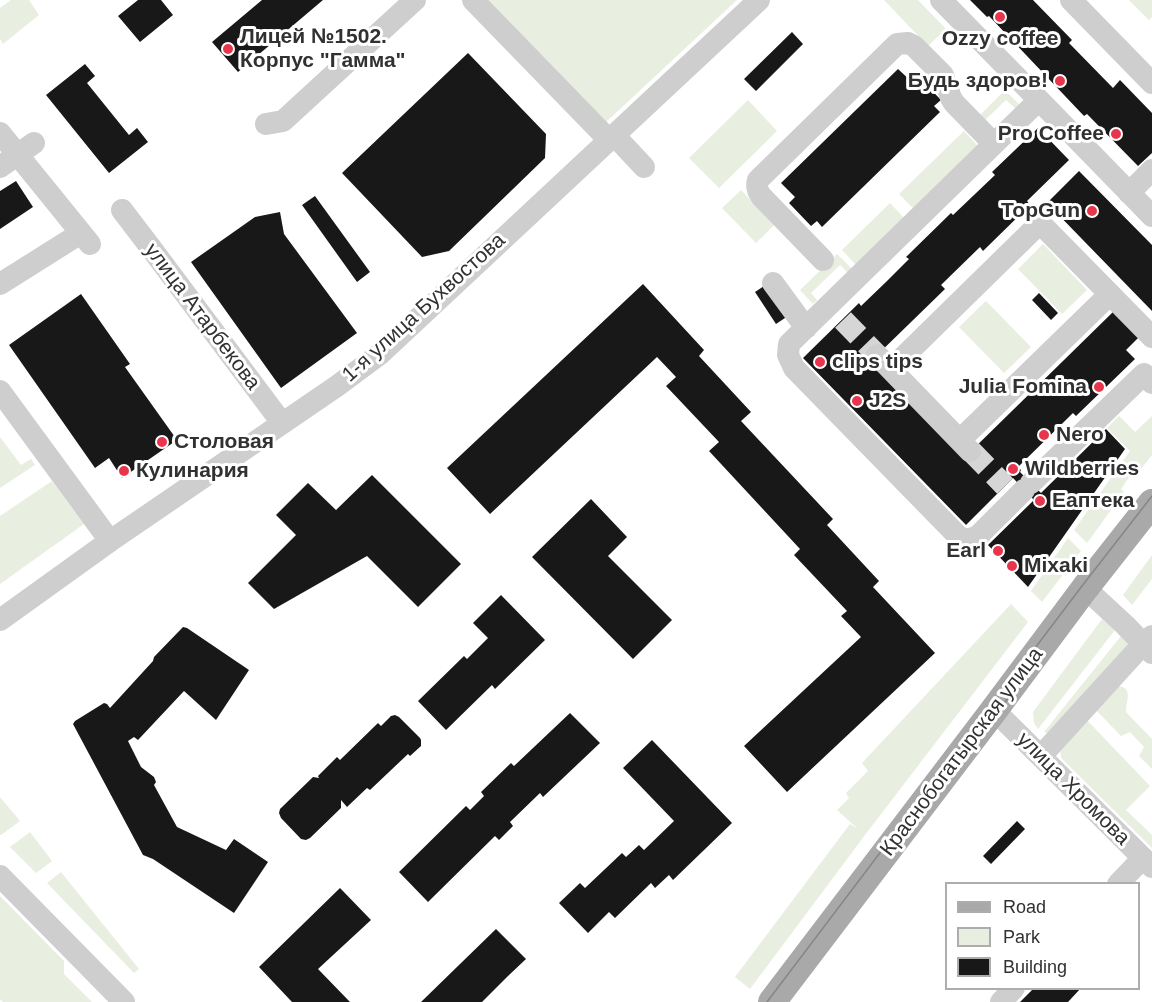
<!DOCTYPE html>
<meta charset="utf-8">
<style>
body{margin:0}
#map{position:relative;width:1152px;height:1002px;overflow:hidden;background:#fff;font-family:Helvetica,sans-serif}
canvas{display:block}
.legend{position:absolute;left:945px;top:882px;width:195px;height:108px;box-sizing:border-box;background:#fff;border:2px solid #adadad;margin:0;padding:8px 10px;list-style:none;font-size:18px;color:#313131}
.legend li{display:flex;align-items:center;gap:12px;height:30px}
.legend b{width:30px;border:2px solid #adadad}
</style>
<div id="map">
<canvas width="1152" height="1002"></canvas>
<ul class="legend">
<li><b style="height:8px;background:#a9a9a9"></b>Road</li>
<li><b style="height:16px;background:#e8eee0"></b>Park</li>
<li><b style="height:16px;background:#181818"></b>Building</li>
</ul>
</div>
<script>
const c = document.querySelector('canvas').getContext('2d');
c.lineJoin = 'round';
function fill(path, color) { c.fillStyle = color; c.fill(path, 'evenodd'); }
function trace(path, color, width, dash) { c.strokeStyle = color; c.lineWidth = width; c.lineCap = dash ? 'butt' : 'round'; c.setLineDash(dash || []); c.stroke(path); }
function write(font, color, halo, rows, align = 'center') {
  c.font = font + ' Helvetica,sans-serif'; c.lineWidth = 6; c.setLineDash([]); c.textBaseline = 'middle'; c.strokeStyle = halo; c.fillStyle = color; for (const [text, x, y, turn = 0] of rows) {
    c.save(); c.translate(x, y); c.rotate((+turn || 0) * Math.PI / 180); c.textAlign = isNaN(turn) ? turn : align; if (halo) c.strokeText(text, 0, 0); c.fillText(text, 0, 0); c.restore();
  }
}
const green = new Path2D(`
 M11 0H29L39 15 3 44 0 39V8Z
 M487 0H737L605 123Z
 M884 0H918L946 29 928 46Z
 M1129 0H1152V17L1149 20Z
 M1005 90 1020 105 1016 109 1006 100 982 123 977 118Z
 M748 100 777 131 719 188 689 158Z
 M964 131 979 147 915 210 899 194Z
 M741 190 774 225 756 243 722 208Z
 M890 203 905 219 857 266 842 250Z
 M1043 244 1087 290 1062 314 1018 269Z
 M837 254 853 270 849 274 840 265 811 293 817 300 813 304 800 290Z
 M986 301 1031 347 1004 373 959 327Z
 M1119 416 1135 432 1152 416V455L1138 473 1134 470 1121 489 1124 492 1087 543 1074 530 1130 451 1107 428Z
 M0 437 21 465 31 459 35 465 0 488Z
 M52 481 84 524 0 584V516Z
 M1068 538 1081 551 1042 602 1031 591Z
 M1152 555V579L1132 605 1123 595Z
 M1011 604 1028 622 865 835 750 989 735 977 850 824 858 829 837 810 849 798 846 793 868 771 862 763Z
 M1102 619 1115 630 1038 729 1034 723 1033 712Z
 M1121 636 1128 644 1048 733 1044 732Z
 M1117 686C1134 687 1126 701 1126 712L1152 739V769L1139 756 1144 747 1130 732 1121 736 1094 708Z
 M1084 717 1150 786 1126 810 1152 835V848L1061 758 1060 747Z
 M0 797 20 821 1 835H0Z
 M30 832 52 861 36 873 10 847Z
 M61 872 139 969 134 973 47 883Z
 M0 896 64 961V974L92 1002H3L0 999Z`);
const building = new Path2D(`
 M138 0H161L173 15 140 42 118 16Z
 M262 0H323L238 72 212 42Z
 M970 0H1033L1072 40 1069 43 1113 88 1120 80 1152 113V153L1138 166 1087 114 1084 116 989 16 987 17Z
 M792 32 803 44 756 91 744 79Z
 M468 53 546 134 545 158 449 251 422 257 342 173Z
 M85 64 95 76 87 83 129 135 137 128 148 142 109 173 46 95Z
 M898 69 912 82 918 76 941 100 934 106 940 112 822 227 817 221 811 226 789 203 795 197 781 183Z
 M1038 128 1069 160 1027 201 1030 205 983 251 980 247 941 285 945 289 871 361 964 458 1114 311 1139 337 1126 350 1135 359 1076 416 1073 413 1018 467 1021 470 1020 472 1041 493 1106 429 1125 449 1028 587 988 545 1034 500 1013 478 966 525 803 358 859 303 861 306 886 282 909 259 906 257 951 213 953 215 995 175 992 172Z
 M1079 171 1152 245V311L1047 203Z
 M16 181 33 207 0 229V191Z
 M315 196 370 272 357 282 302 205Z
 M280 212 284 234 357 333 281 388 191 262 255 217Z
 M643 284 704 350 699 356 751 412 741 421 833 519 827 525 879 581 873 587 935 653 787 792 744 746 861 637 841 616 847 611 794 555 800 549 709 451 719 442 666 386 676 377 657 357 490 514 447 468Z
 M767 284 788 316 776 324 755 292Z
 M1039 293 1058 313 1051 320 1032 300Z
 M81 294 130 364 125 367 177 440 122 478 109 458 95 468 9 345Z
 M372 475 461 564 418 607 367 556 274 609 248 583 296 535 276 515 308 483 336 510Z
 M591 499 627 537 608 556 672 620 633 659 532 557Z
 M501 595 545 640 495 689 492 685 446 730 418 701 464 656 467 659 488 638 473 623Z
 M183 627 187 628 249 670 216 720 184 691 138 740 134 737 128 741 141 767 154 777 156 782 154 785 177 827 226 850 234 839 268 862 234 913 153 859 143 855 73 724 75 721 104 703 107 704 110 708 153 661 154 657Z
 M570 713 600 743 543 797 540 793 510 822 513 826 499 840 495 836 428 902 399 872 466 806 470 810 484 796 481 792 511 763 514 766Z
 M395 715 399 717 420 738 421 740V746L410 756 408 754 370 790 367 788 347 807 341 800V808L310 838 306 840 301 839 281 818 279 813 280 809 313 777 319 778 318 776 337 757 340 760 378 723 381 726 391 716Z
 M652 740 732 823 673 880 669 875 655 888 651 883 615 918 609 912 588 933 559 903 580 883 585 888 622 853 626 857 639 845 644 850 674 821 623 768Z
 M1017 821 1025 829 991 864 983 856Z
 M340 888 371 920 318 969 350 1002H292L259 967Z
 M496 929 526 959 508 976 482 1002H421Z
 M1034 988H1081L1068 1002H1020Z`);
const minorTunnel = new Path2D(`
 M843 320 877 355
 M971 451 1005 486`);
const minor = new Path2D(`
 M473 0 609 140
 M941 0 1039 100
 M1071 0 1152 83
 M266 124 283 121 415 0
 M0 133 90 244
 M614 135 644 167
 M0 167 34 143
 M1129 193 1152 170
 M122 210 151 248 282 423
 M823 260 761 196C757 190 756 186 758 180L897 44 908 43 914 46 943 75 951 98 954 103 994 144
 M773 283 806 328
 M0 284 81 233
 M877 355 970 451
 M891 369 1040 223 1152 337
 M0 391 110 541
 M960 440 1110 294
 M1031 483 1144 374 1152 383
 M1024 490 978 536 968 540 959 537 794 368 788 355 789 344 1039 100 1152 216
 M1085 588 1125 625 1152 653
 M0 620 110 541 337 386 380 354 759 0
 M994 710 1152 867
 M1041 756 1143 644 1152 636
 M0 876 124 1002
 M1118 884 1143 858
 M1001 1002 1014 988`);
const major = new Path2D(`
 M772 1002 994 710 1085 588 1152 503`);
const tram = new Path2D(`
 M905 835 1042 653
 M767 1002 1082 586 1152 496`);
const markers = [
 [1000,17,6,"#e7354e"],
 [228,49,6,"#e7354e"],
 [1060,81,6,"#e7354e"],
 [1116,134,6,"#e7354e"],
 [1092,211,6,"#e7354e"],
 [820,362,6,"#e7354e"],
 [1099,387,6,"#e7354e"],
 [857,401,6,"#e7354e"],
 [1044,435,6,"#e7354e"],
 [162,442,6,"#e7354e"],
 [1013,469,6,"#e7354e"],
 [124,471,6,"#e7354e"],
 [1040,501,6,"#e7354e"],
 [998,551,6,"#e7354e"],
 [1012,566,6,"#e7354e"]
];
const poiNames = [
 ["Лицей №1502.",240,37],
 ["Корпус \"Гамма\"",240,61],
 ["Ozzy coffee",1000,39,"center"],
 ["Будь здоров!",1048,81,"right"],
 ["Pro Coffee",1104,134,"right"],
 ["TopGun",1080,211,"right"],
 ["clips tips",832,362],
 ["Julia Fomina",1087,387,"right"],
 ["J2S",869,401],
 ["Nero",1056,435],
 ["Столовая",174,442],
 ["Wildberries",1025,469],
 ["Кулинария",136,471],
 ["Еаптека",1052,501],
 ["Earl",986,551,"right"],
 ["Mixaki",1024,566]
];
const streetNames = [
 ["1-я улица Бухвостова",424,308,-42],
 ["улица Атарбекова",202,317,53],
 ["Краснобогатырская улица",962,752,-53],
 ["улица Хромова",1073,789,45]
];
fill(green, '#e8eee0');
fill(building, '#181818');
trace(minorTunnel, '#d6d6d6', 22, [22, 11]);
trace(minor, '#cecece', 22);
trace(major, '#a9a9a9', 28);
trace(tram, '#868686', 1.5);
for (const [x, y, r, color] of markers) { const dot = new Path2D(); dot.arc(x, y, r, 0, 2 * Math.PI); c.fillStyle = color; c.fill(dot); trace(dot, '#fff', 2); }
write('bold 21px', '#313131', '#fff', poiNames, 'left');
write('21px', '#313131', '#fff', streetNames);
</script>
